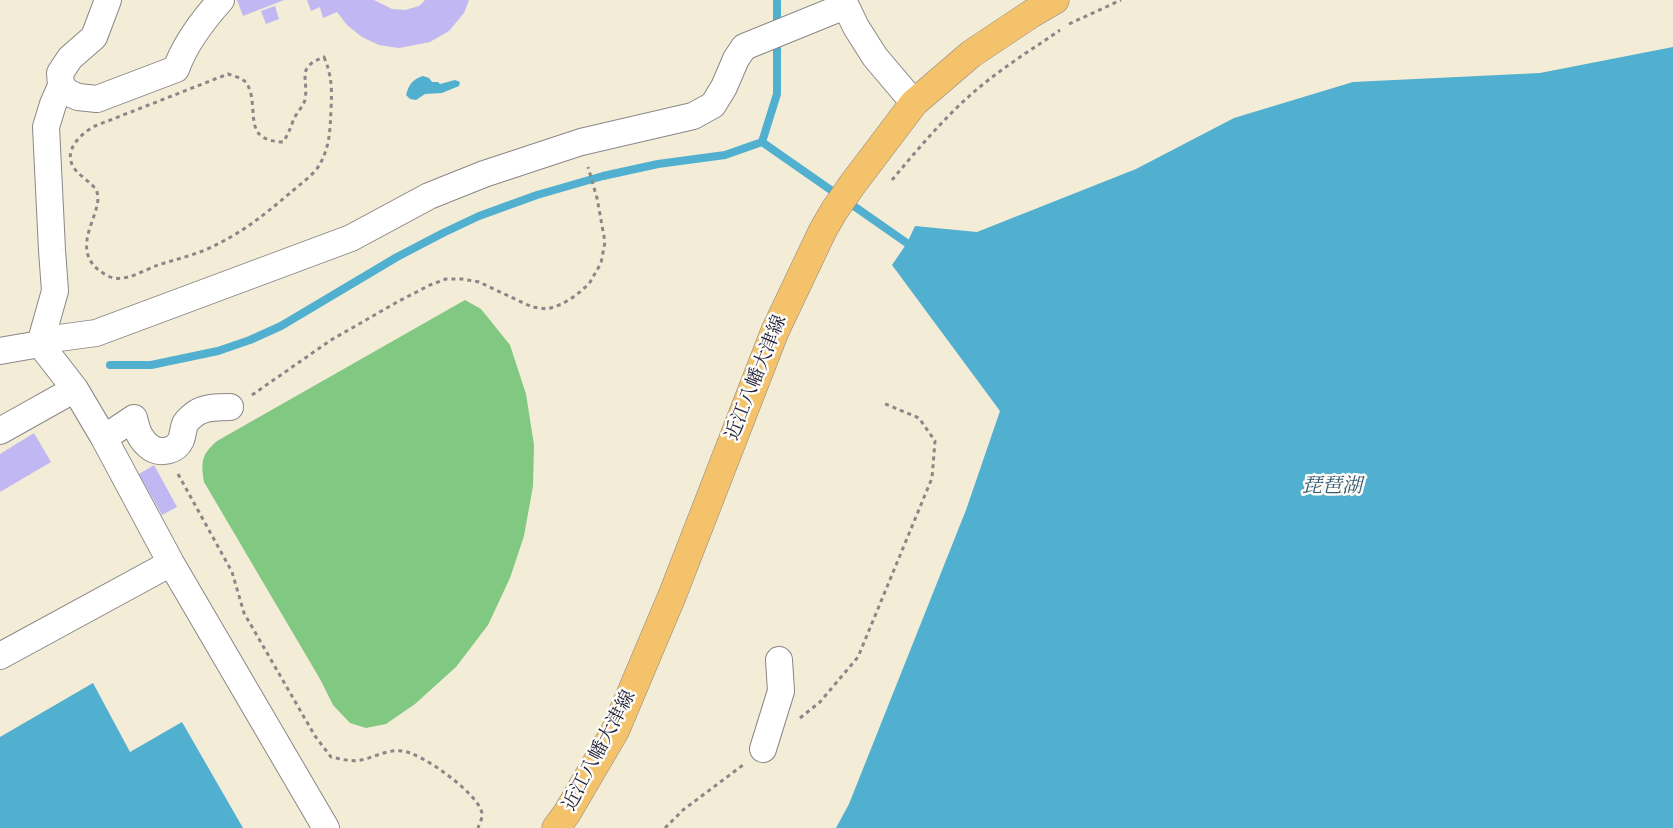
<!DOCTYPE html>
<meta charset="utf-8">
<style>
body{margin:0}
canvas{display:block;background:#f3ecd6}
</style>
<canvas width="1673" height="828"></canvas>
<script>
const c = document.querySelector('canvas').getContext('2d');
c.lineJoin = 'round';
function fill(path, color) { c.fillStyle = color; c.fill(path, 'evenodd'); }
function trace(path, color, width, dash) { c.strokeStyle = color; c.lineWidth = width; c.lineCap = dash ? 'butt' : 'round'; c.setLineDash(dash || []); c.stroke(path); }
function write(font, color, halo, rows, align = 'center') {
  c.font = font + ' Cardo,"Noto Serif JP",serif'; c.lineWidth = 5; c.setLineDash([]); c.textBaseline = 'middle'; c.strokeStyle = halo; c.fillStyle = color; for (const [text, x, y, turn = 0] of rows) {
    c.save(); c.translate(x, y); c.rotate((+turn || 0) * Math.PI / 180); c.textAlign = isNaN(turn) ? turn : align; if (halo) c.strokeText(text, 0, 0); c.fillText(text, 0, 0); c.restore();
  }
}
const green = new Path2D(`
 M465 300 481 309 510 345 526 394 534 445 533 486 524 536 510 578 488 625 456 667 415 704 386 724 366 728 350 723 333 705 320 679 204 482C201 462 201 455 217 441Z`);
const water = new Path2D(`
 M1673 47V828H836L849 804 966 510 1000 411 892 265 907 243 915 226 977 232 1136 169 1234 118 1353 82 1540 73Z
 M423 76 429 78 432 82H438L440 84 455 80 460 82 459 86 442 93 425 94 416 100 410 99 406 95C409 84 413 79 423 76Z
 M93 683 130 752 182 722 243 828H0V737Z`);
const stream = new Path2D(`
 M777 28V0
 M762 142 914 248
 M762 142 777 94V39
 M110 365H151L218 351 250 340 281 326 397 257 443 233 479 216 537 195 603 176 658 164 725 155 762 142`);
const building = new Path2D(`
 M237 0H284L243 16Z
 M307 0H374L392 9 405 10 419 6 425 0H469L464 13 449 31 430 42 399 48 379 45 362 37 347 25 337 12 323 18 320 7 311 11Z
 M275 6 279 19 266 24 261 11Z
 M34 433 51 462 0 492V454Z
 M154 465 177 507 162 515 139 474Z`);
const path = new Path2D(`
 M1069 24 1121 0
 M324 57C332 76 332 89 331 109 330 131 330 145 320 164 314 175 299 185 290 193 262 217 239 235 205 250 190 256 174 260 158 265 144 270 123 284 108 276 58 250 114 206 93 186 87 180 78 174 74 168 62 150 82 133 95 126L228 74C233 76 239 77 243 80 248 83 249 88 251 94 256 121 247 140 283 142 288 135 290 129 293 121 296 113 303 107 305 100 309 77 295 68 324 57Z
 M892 180C922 144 953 107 991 78 1013 61 1037 46 1060 30
 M252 395 331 340 399 301 430 285 446 279H462L479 282 532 307 548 309 562 304 575 296 589 284 601 263 605 242 597 198 588 167
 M178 474 232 572 244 613 315 736 331 757C341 759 351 762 361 760 375 757 388 749 402 751 422 753 474 791 481 810 484 816 480 822 478 828
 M800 718 820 702 858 657 932 478 935 441 919 418 883 403
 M665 828 683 810 743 765`);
const minor = new Path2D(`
 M843 0 856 27 875 57 914 103
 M61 86 69 93 78 97 97 99 176 69C185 44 203 20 221 0
 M40 344 59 338 96 333 351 238 429 196 484 174 581 142 693 116 713 105 724 87 736 59 744 47 845 6
 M40 344 55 291 52 250 46 127 53 104 61 86 60 73 70 58 94 37 108 0
 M0 351 40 344 75 389 104 438 171 563 326 828
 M0 431 75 389
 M104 438 134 418C137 431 140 440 151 448 161 454 176 451 181 440 183 435 183 429 185 424 187 420 195 413 200 411 209 407 220 407 230 407
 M0 656 171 563
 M763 749 781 691 779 660`);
const major = new Path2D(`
 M556 828 567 813 615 731 672 596 775 331 823 230 834 211 852 185 914 103 971 54 1031 14 1055 0`);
const streetNames = [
 ["近江八幡大津線",757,378,-68],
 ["近江八幡大津線",600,751,-62]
];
const waterNames = [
 ["琵琶湖",1332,487]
];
fill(green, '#81c883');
fill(water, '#51afcf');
trace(stream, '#51afcf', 8);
fill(building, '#c1b8f3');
trace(minor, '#8a8788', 28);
trace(major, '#8a8788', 29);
trace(path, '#8a8788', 3, [4, 4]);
trace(minor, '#fff', 26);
trace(major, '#f3c26a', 28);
write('19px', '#22223b', '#fdfcf7', streetNames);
write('italic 20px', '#355a76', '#fdfcf7', waterNames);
</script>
